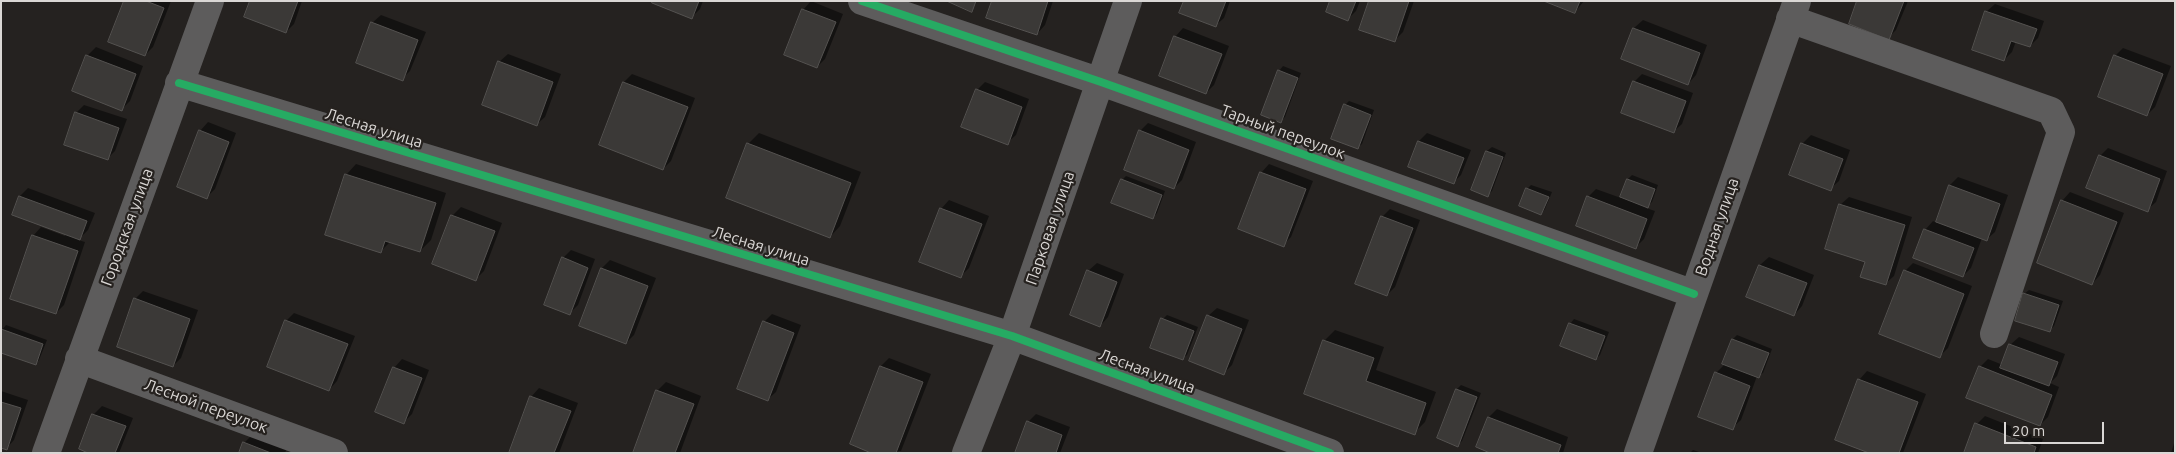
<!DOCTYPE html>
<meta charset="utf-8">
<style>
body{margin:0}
#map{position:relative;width:2176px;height:454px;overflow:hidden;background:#252220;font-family:Ubuntu,sans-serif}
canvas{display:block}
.frame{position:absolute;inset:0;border:2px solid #dad7d5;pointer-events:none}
.scale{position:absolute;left:2004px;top:422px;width:100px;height:22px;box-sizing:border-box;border:2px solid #dad7d5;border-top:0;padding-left:6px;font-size:15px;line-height:18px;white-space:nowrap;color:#dad7d5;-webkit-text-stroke:4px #26221f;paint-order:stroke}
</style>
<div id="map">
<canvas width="2176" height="454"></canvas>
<div class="frame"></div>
<div class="scale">20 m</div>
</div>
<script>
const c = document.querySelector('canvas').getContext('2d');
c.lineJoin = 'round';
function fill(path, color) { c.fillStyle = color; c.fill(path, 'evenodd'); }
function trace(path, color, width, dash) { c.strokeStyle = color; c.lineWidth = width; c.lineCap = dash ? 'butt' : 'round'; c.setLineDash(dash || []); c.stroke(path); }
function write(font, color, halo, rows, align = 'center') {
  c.font = font + ' Ubuntu,sans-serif'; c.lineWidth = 4.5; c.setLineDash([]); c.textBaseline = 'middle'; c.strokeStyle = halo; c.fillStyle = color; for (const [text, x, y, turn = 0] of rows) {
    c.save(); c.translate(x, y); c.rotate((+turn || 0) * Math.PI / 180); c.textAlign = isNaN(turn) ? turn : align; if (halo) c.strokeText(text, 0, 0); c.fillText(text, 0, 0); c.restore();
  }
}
const shadow = new Path2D(`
 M125 1H171L153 47 145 55Z
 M252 1H302L294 24 286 32Z
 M654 1H703L700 9 692 17Z
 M811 1 843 14 825 59 817 67 803 10Z
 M993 1H1053L1045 25 1037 34Z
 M1185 1H1230L1224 18 1215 26Z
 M1332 1H1360L1356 11 1348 19Z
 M1370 1H1414L1403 32 1395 40Z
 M1548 1H1584L1575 12Z
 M1859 1H1908L1896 30 1888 38Z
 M1995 4 2044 21 2038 38 2030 46 2016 41 2012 52 2004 60 1986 12Z
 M381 15 426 32 410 71 402 79 372 23Z
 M1643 20 1707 45 1696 75 1688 84 1623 59 1634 28Z
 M1183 28 1229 46 1214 85 1206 93 1175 37Z
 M96 47 143 66 130 101 122 109 87 56Z
 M2123 48 2171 66 2155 107 2147 115 2115 56Z
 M508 54 561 74 545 117 536 125 499 62Z
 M1283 66 1301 73 1285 117 1281 121 1279 71Z
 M632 74 695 98 671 161 663 169 600 145 624 82Z
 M1642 74 1693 93 1682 124 1673 132 1634 82Z
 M985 82 1029 99 1016 135 1007 143 977 90Z
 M1349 101 1374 110 1362 144 1357 148 1345 105Z
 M84 105 127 119 115 151 107 159 76 113Z
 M208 122 236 133 215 189 207 197 200 131Z
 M1148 123 1196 142 1182 180 1174 188 1140 131Z
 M759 133 861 172 840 226 830 237 748 144Z
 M1427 133 1471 150 1461 175 1453 183 1409 166 1419 141Z
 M1811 135 1850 150 1839 181 1830 189 1791 174 1803 143Z
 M1492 147 1506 153 1492 191 1488 195 1473 190 1487 151Z
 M2108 148 2167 171 2156 202 2147 210 2100 156Z
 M356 164 446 193 431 240 420 251 391 241 380 252 346 175Z
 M1269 164 1313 181 1291 237 1283 245 1261 173Z
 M1632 175 1658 185 1652 202 1646 208 1655 211 1644 239 1636 247 1588 197 1596 189 1621 198 1628 179Z
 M1126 176 1165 191 1157 213 1153 218 1122 180Z
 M1958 177 2008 195 1995 232 1986 240 1982 238 1971 268 1963 276 1925 230 1933 221 1937 223 1950 185Z
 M1531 185 1552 192 1545 209 1541 214 1527 189Z
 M28 188 95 213 88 230 78 240 85 242 64 305 56 313 33 236 41 227 65 236 66 233 13 214 20 196Z
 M2070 192 2124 213 2100 275 2092 284 2062 201Z
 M1849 197 1912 217 1894 276 1885 284 1866 261 1840 205Z
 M949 200 989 216 969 268 961 276 941 209Z
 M461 207 502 223 484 271 476 279 434 264 453 215Z
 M1390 209 1420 220 1395 287 1387 295 1382 217Z
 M571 250 595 259 578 305 570 313 563 258Z
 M1769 257 1814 275 1802 306 1794 315 1748 297 1760 265Z
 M610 260 656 278 634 335 626 343 602 268Z
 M1097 263 1124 274 1108 317 1100 326 1088 271Z
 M1913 263 1972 286 1948 348 1940 356 1905 271Z
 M2029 290 2063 301 2054 326 2050 330 2024 294Z
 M143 291 198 310 181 358 173 366 135 299Z
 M1217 308 1249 320 1232 365 1224 373 1208 316Z
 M294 313 355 336 337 381 329 390 286 321Z
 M772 314 801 325 776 392 767 400 764 322Z
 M1167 315 1198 327 1187 355 1182 359 1163 319Z
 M1574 319 1609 332 1600 355 1596 359 1570 324Z
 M6 325 47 340 39 360 35 364 1 331Z
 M1335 330 1384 347 1376 370 1436 392 1425 422 1414 433 1305 393 1325 340Z
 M1737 335 1772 349 1763 373 1757 376 1741 420 1732 428 1716 373 1725 364 1733 339Z
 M2019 337 2065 354 2057 376 2050 383 2059 387 2048 417 2040 425 1980 367 1988 359 2003 365 2010 345Z
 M889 358 931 374 901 451 875 453 851 444 881 366Z
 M402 359 429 370 412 414 404 422 394 368Z
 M1867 371 1926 394 1903 453H1872L1859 380Z
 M666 382 701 396 680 453H634L658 390Z
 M1461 385 1481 393 1462 441 1458 445 1457 389Z
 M539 388 578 403 559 453H510L531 397Z
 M1 391 28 400 14 440 6 449 1 447Z
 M102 406 133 418 119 453H91L93 415Z
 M1497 409 1568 437 1563 453H1494L1489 417Z
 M1036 414 1070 427 1060 453H1016L1028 422Z
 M1985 416 2043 439 2038 453H1965L1977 424Z
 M252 435 287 448 285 453H240L244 443Z
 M2175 440V453H2171Z
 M1693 450 1702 453H1690Z`);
const building = new Path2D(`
 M124 1H146L164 8 145 56 108 42Z
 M250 1H298L286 33 244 17Z
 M652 1H699L692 19 652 3Z
 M947 1H976L972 12Z
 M992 1H1048L1037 35 986 18Z
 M1184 1H1226L1216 27 1179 13Z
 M1330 1H1356L1348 21 1326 12Z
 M1369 1H1409L1395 42 1359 30Z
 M1544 1H1580L1575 13Z
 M1857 1H1904L1889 40 1849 24Z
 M802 9 836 22 817 68 784 55Z
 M1985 11 2037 29 2030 47 2011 41 2004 61 1972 50Z
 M371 22 418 40 403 81 356 63Z
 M1633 28 1700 53 1688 85 1621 59Z
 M1174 36 1222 54 1206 94 1159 76Z
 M86 55 136 74 122 111 72 91Z
 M2114 55 2163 74 2147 116 2098 97Z
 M498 61 553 82 537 126 482 105Z
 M1278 70 1298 78 1281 123 1261 115Z
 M1633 81 1686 101 1674 133 1621 113Z
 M623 82 688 107 663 170 599 145Z
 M976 89 1022 107 1008 145 961 127Z
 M1344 104 1371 115 1358 149 1331 139Z
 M75 112 119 128 108 160 64 145Z
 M199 130 229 142 207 199 177 187Z
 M1139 130 1189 150 1174 189 1124 170Z
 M1418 141 1464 158 1454 184 1408 167Z
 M747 143 851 183 830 238 726 198Z
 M1801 143 1843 159 1831 191 1789 175Z
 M1486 151 1503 157 1488 197 1471 190Z
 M2099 155 2160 179 2148 212 2086 188Z
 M1260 172 1306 189 1284 247 1238 229Z
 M345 174 436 203 420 252 385 241 381 253 325 235Z
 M1121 179 1162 195 1153 219 1111 203Z
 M1627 179 1655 189 1648 208 1620 197Z
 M1949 185 2000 204 1987 241 1936 222Z
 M1526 188 1549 197 1541 215 1519 206Z
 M19 196 87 221 80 240 12 215Z
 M1587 196 1647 219 1636 249 1576 226Z
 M2061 200 2117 222 2092 285 2037 263Z
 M1839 204 1905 225 1886 285 1860 277 1865 262 1825 249Z
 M940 208 982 224 961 278 919 262Z
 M451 215 495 231 476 281 432 264Z
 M1381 216 1413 228 1387 296 1355 284Z
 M1924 229 1974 248 1963 277 1913 258Z
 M32 235 78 251 56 314 10 299Z
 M562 257 588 268 570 315 544 305Z
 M1759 265 1807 283 1794 316 1746 297Z
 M601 268 648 286 626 344 579 326Z
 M1087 270 1117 282 1100 327 1070 315Z
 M1904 270 1964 294 1940 358 1879 334Z
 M2023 293 2059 305 2050 332 2015 321Z
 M134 298 190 319 173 367 117 347Z
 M1207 315 1242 329 1224 375 1189 361Z
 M1161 318 1194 331 1183 360 1150 348Z
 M285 320 348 344 329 391 267 367Z
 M763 321 794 333 768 401 737 389Z
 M1569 323 1605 336 1596 360 1560 346Z
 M1 329 43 344 36 365 1 353Z
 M1732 339 1769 353 1759 378 1722 364Z
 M1323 340 1374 358 1366 381 1426 403 1415 435 1304 394Z
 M2009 344 2058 362 2049 386 2000 368Z
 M880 366 923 382 896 453H871L850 444Z
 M1979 366 2052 395 2040 426 1966 398Z
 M393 367 422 378 404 424 375 412Z
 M1715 372 1750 386 1733 430 1698 417Z
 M1858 379 1918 402 1899 453H1869L1835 440Z
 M1456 389 1477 397 1458 447 1437 438Z
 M656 390 694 404 675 453H633Z
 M530 396 571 411 554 453H509Z
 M1 402 21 408 7 450 1 448Z
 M92 414 126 426 115 453H88L79 449Z
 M1488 417 1561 445 1558 453H1490L1476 447Z
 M1027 421 1062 435 1056 453H1015Z
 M1975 423 2036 447 2034 453H1964Z
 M243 442 271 453H239Z`);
const minor = new Path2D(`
 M862 1 1101 82 1694 294
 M1790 19 2051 111 2061 132 1994 334
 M179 83 1012 336 1330 453
 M79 359 334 453
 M46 453 210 1
 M966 453 1012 336 1128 1
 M1638 453 1797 1`);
const cycleway = new Path2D(`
 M862 1 1101 82 1694 294
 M179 83 1012 336 1330 453`);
const streetNames = [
 ["Лесная улица",374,128,17],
 ["Тарный переулок",1283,132,20],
 ["Городская улица",127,227,-70],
 ["Водная улица",1717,227,-71],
 ["Парковая улица",1050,228,-71],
 ["Лесная улица",761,246,17],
 ["Лесная улица",1147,371,20],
 ["Лесной переулок",206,406,20]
];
fill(shadow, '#0007');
fill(building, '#3b3937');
trace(building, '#545250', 1);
trace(minor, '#5d5c5c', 28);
trace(cycleway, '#26ab63', 8);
write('16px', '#dad7d5', '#26221f', streetNames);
</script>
